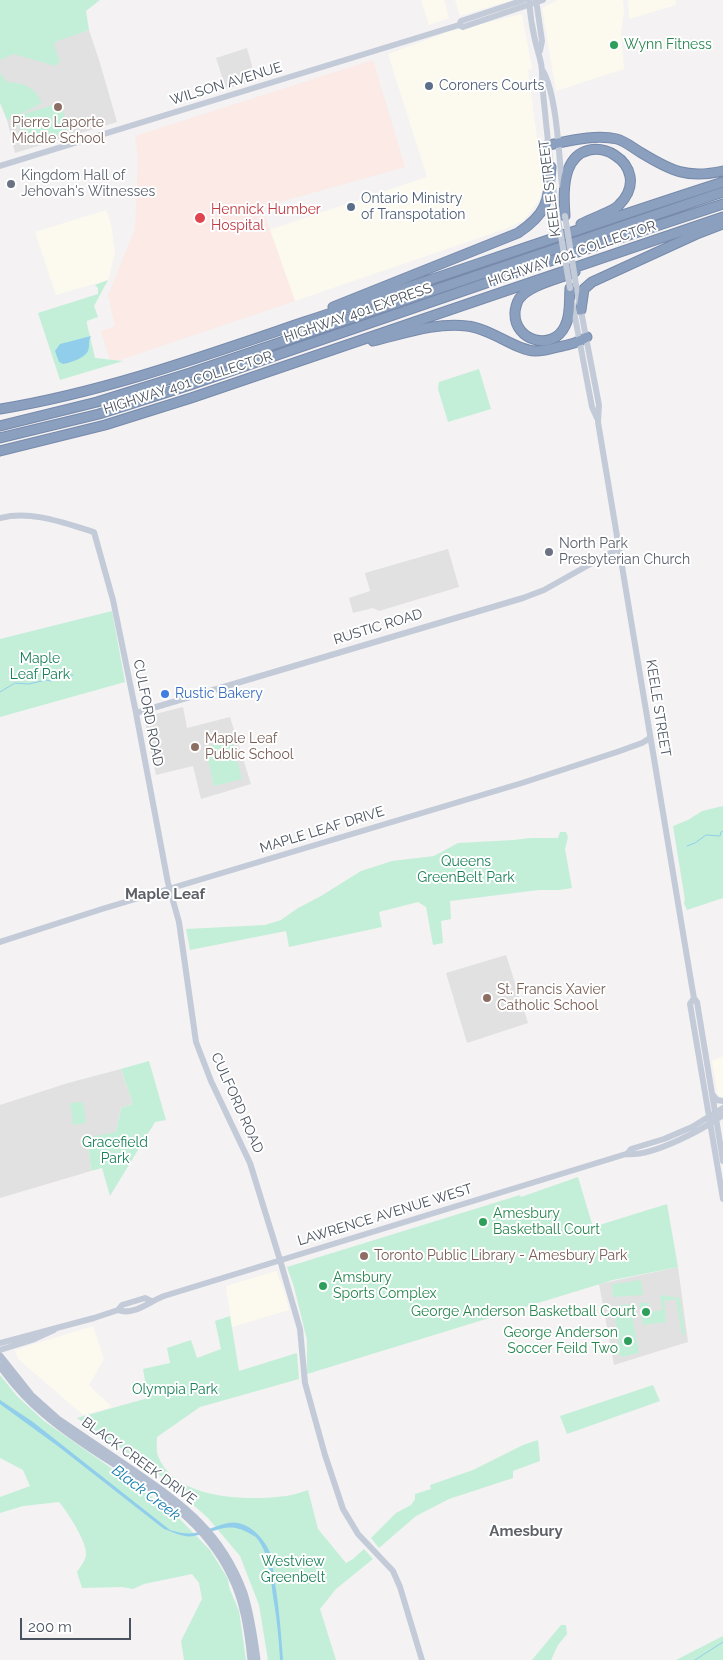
<!DOCTYPE html>
<style>
body{margin:0}
#map{position:relative;width:723px;height:1660px;overflow:hidden;background:#f4f2f2;font-family:Raleway,sans-serif}
canvas{display:block}
.scale{position:absolute;left:20px;top:1618px;width:111px;height:22px;box-sizing:border-box;border:2px solid #4a535f;border-top:0;padding-left:6px;font-size:15px;line-height:18px;white-space:nowrap;color:#4a535f;-webkit-text-stroke:4px #fff;paint-order:stroke}
</style>
<div id="map">
<canvas width="723" height="1660"></canvas>
<div class="scale">200 m</div>
</div>
<script>
const c = document.querySelector('canvas').getContext('2d');
c.lineJoin = 'round';
function fill(path, color) { c.fillStyle = color; c.fill(path, 'evenodd'); }
function trace(path, color, width, dash) { c.strokeStyle = color; c.lineWidth = width; c.lineCap = dash ? 'butt' : 'round'; c.setLineDash(dash || []); c.stroke(path); }
function write(font, color, halo, rows, align = 'center') {
  c.font = font + ' Raleway,sans-serif'; c.lineWidth = 4; c.setLineDash([]); c.textBaseline = 'middle'; c.strokeStyle = halo; c.fillStyle = color; for (const [text, x, y, turn = 0] of rows) {
    c.save(); c.translate(x, y); c.rotate((+turn || 0) * Math.PI / 180); c.textAlign = isNaN(turn) ? turn : align; if (halo) c.strokeText(text, 0, 0); c.fillText(text, 0, 0); c.restore();
  }
}
const commercial = new Path2D(`
 M421 0H444L449 18 429 25Z
 M455 0H512L460 16Z
 M558 0H623L624 11 621 32 624 69 556 91 542 8Z
 M628 0H675L676 5 629 19Z
 M522 14 532 69 528 70 543 183 540 199 523 221 505 229 295 301 269 230 427 177 388 54 448 32Z
 M106 210 111 224 115 253 108 280 56 295 35 232Z
 M723 1056V1098L718 1095 712 1061Z
 M276 1271 284 1291 289 1310 232 1327 226 1286Z
 M93 1326 104 1359 89 1385 112 1407 83 1415 18 1359 15 1350Z`);
const education = new Path2D(`
 M89 30 100 63 117 122 15 153 0 91V58Z
 M247 48 256 80 226 89 216 58Z
 M448 549 459 587 379 611 373 608 353 613 349 598 370 591 365 573Z
 M183 707 187 728 230 717 251 784 201 799 193 766 156 775 144 717Z
 M506 955 528 1023 467 1043 446 973Z
 M121 1069 133 1104 121 1108 116 1132 88 1143 91 1171 0 1198V1105L68 1083Z
 M678 1267 688 1342 614 1365 599 1284Z`);
const medical = new Path2D(`
 M373 60 405 167 262 207 295 301 111 363 101 331 115 326 108 295 135 229 138 157 135 136Z`);
const green = new Path2D(`
 M0 0H100L86 11 89 30 55 42 54 45 60 61 55 66 14 54 0 60Z
 M0 73 7 82C24 83 35 87 42 103L17 116 60 103 69 132 24 145 16 116 7 120 0 103Z
 M108 280 94 306 98 317 87 321V324L95 358 123 361 60 380 38 313 98 294V288L95 285Z
 M479 369 491 409 448 422 438 389 439 382Z
 M112 611 125 682 0 717V639Z
 M232 740 242 779 214 786 205 747Z
 M723 806V898L687 910 684 903 685 900 673 826 688 820 702 811Z
 M560 832H566L568 837 565 849 572 888 559 890H539L450 901 451 919 441 921 443 943 433 945 426 907 418 902 379 912 382 927 289 947 286 931 190 950 186 929 265 925 281 920 298 908 321 896 361 871 392 861 434 856 458 843 513 840 531 838H558Z
 M149 1061 166 1120 155 1122 110 1196 102 1168 91 1171 88 1143 90 1137 116 1132 121 1108 133 1104 121 1069Z
 M83 1102 86 1123 73 1125 70 1103Z
 M578 1177 593 1227 667 1204 678 1267 613 1280 307 1374V1340L294 1287 287 1267 520 1195 521 1197Z
 M641 1280 643 1295 613 1297 612 1284Z
 M660 1295 680 1298 685 1334 682 1335 676 1299 664 1301 666 1322 643 1325 639 1303H648L650 1312 662 1310Z
 M630 1304 639 1353 621 1357 620 1354 617 1355 616 1349 619 1345 615 1316 611 1317 609 1314 608 1307Z
 M230 1316 239 1371 297 1353 299 1379 200 1407 157 1437C157 1443 156 1451 158 1456 175 1500 247 1501 286 1496 294 1495 301 1492 308 1490L318 1529 346 1563 353 1559 364 1549 373 1559 336 1589 320 1609 336 1660H268L259 1605 240 1556 208 1518 157 1473 77 1418 148 1398 143 1369 170 1363 167 1348 191 1340 197 1358 221 1349 215 1321Z
 M0 1375 17 1396 44 1421 171 1510 210 1550 228 1579 229 1587 239 1611 246 1660H184L181 1641 202 1599 199 1583 192 1574 144 1584 133 1589 122 1587 82 1588 77 1572C80 1567 86 1560 86 1554 87 1542 67 1511 59 1502L23 1506 0 1513V1497L30 1486 23 1470 0 1458Z
 M653 1385 660 1401 567 1434 560 1416Z
 M538 1440 540 1461 513 1471V1478L449 1499 416 1516 379 1548 371 1538 396 1513 411 1505 415 1499V1494L431 1489 430 1485 473 1470 523 1445Z
 M561 1625H566L567 1634 558 1645 551 1660H532Z
 M723 1636V1660H676L719 1638Z`);
const water = new Path2D(`
 M91 336C88 341 90 346 88 351 85 358 70 363 63 364L59 362 55 351 60 344Z
 M0 1400 33 1422 170 1530C197 1539 205 1528 228 1523 247 1519 265 1538 271 1555 273 1562 273 1570 274 1577 279 1605 281 1632 283 1660H280C279 1640 277 1621 274 1602 270 1579 271 1553 254 1535L255 1537C230 1519 219 1531 194 1536 183 1538 174 1532 164 1529L59 1447 0 1404Z`);
const stream = new Path2D(`
 M0 692 15 683 29 684 46 680 51 681 67 675H73
 M687 846 695 843 706 835 720 836 721 832 723 831
 M695 1660 723 1642`);
const secondary = new Path2D(`
 M529 0C530 13 532 27 535 40 539 58 543 62 542 83L551 171
 M536 0 542 41 540 51
 M459 25 463 27 543 0
 M543 71C557 96 559 156 562 186
 M0 166 459 25 461 21 524 0
 M552 180 558 219
 M576 285 599 405 598 422 692 987 694 998 697 1002 723 1161
 M572 301 592 407 597 418
 M0 518C32 510 64 523 94 532L113 600 136 713 168 883 179 922 196 1042 211 1081 250 1163 280 1260 300 1329 305 1383 325 1455 343 1509 358 1534 393 1571 400 1587 422 1660
 M136 713 523 598 544 590 619 548
 M0 942 102 909 522 783 617 752 642 743 650 738
 M694 998 690 1004 723 1199
 M713 1095 717 1100 723 1101
 M627 1154 631 1149 664 1139 692 1127 723 1108
 M118 1310C134 1316 150 1301 164 1296L626 1154C652 1157 702 1130 723 1115
 M0 1343 94 1318 118 1310 122 1305 145 1298 151 1301
 M0 1350 32 1340 54 1330`);
const primary = new Path2D(`
 M0 1356 31 1395 59 1420C84 1437 109 1454 134 1471 185 1506 222 1533 244 1593 251 1615 254 1637 257 1660
 M0 1366C13 1384 27 1400 44 1414 106 1468 194 1497 231 1576 244 1602 248 1631 251 1660`);
const highway = new Path2D(`
 M548 145C569 141 595 134 617 139 625 141 633 148 640 152 671 171 687 179 723 171
 M565 216C564 201 563 185 568 170 586 123 658 166 619 205 614 211 590 219 581 224
 M570 288C569 300 571 315 565 326 553 352 514 341 515 313 515 309 517 302 519 299 529 285 559 279 575 272
 M333 307 518 233C548 213 548 201 551 167
 M581 310 584 289 592 282 699 233 723 224
 M373 341C403 334 436 322 467 326 490 328 517 351 535 351 543 351 551 349 558 347 569 345 578 343 587 337
 M0 409C104 392 204 356 304 322 444 276 583 227 723 182
 M0 426 97 402 190 373 723 192
 M0 438 99 414 190 385 550 261 723 204
 M0 451 105 425 191 398 723 217`);
const secondaryBridge = new Path2D(`
 M565 216 576 285
 M558 219 570 288`);
const markers = [
 [614,45,5,"#2e9e5b"],
 [429,86,5,"#5c6f8a"],
 [58,107,5,"#8d6e63"],
 [11,184,5,"#6b7280"],
 [351,207,5,"#5c6f8a"],
 [200,218,6,"#e0444e"],
 [549,552,5,"#6b7280"],
 [165,694,5,"#3f7fe0"],
 [195,747,5,"#8d6e63"],
 [487,998,5,"#8d6e63"],
 [483,1222,5,"#2e9e5b"],
 [364,1256,5,"#8d6e63"],
 [323,1286,5,"#2e9e5b"],
 [646,1312,5,"#2e9e5b"],
 [628,1341,5,"#2e9e5b"]
];
const leisureNames = [
 ["Wynn Fitness",624,45],
 ["Amesbury",493,1214],
 ["Basketball Court",493,1230],
 ["Amsbury",333,1278],
 ["Sports Complex",333,1294],
 ["George Anderson Basketball Court",636,1312,"right"],
 ["George Anderson",618,1333,"right"],
 ["Soccer Feild Two",618,1349,"right"]
];
const streetNames = [
 ["WILSON AVENUE",226,84,-17],
 ["KEELE STREET",550,188,-97],
 ["HIGHWAY 401 COLLECTOR",572,254,-19],
 ["HIGHWAY 401 EXPRESS",358,313,-19],
 ["HIGHWAY 401 COLLECTOR",188,383,-18],
 ["RUSTIC ROAD",378,627,-17],
 ["KEELE STREET",658,708,81],
 ["CULFORD ROAD",148,713,79],
 ["MAPLE LEAF DRIVE",322,830,-17],
 ["CULFORD ROAD",237,1103,66],
 ["LAWRENCE AVENUE WEST",385,1215,-17],
 ["BLACK CREEK DRIVE",139,1461,36]
];
const serviceNames = [
 ["Coroners Courts",439,86],
 ["Ontario Ministry",361,199],
 ["of Transpotation",361,215]
];
const educationNames = [
 ["Pierre Laporte",58,123,"center"],
 ["Middle School",58,139,"center"],
 ["Maple Leaf",205,739],
 ["Public School",205,755],
 ["St. Francis Xavier",497,990],
 ["Catholic School",497,1006],
 ["Toronto Public Library - Amesbury Park",374,1256]
];
const worshipNames = [
 ["Kingdom Hall of",21,176],
 ["Jehovah's Witnesses",21,192],
 ["North Park",559,544],
 ["Presbyterian Church",559,560]
];
const healthNames = [
 ["Hennick Humber",211,210],
 ["Hospital",211,226]
];
const parkNames = [
 ["Maple",40,659],
 ["Leaf Park",40,675],
 ["Queens",466,862],
 ["GreenBelt Park",466,878],
 ["Gracefield",115,1143],
 ["Park",115,1159],
 ["Olympia Park",175,1390],
 ["Westview",293,1562],
 ["Greenbelt",293,1578]
];
const shopNames = [
 ["Rustic Bakery",175,694]
];
const neighbourhoodNames = [
 ["Maple Leaf",165,894],
 ["Amesbury",526,1531]
];
const waterNames = [
 ["Black Creek",146,1493,37]
];
fill(commercial, '#fcfaee');
fill(education, '#e2e1e1');
fill(medical, '#fbeae5');
fill(green, '#c3efd9');
fill(water, '#91ceeb');
trace(stream, '#91ceeb', 1);
trace(highway, '#778aab', 11);
trace(secondary, '#c4cbd8', 6);
trace(primary, '#b3bed0', 7);
trace(highway, '#8b9fbf', 9);
trace(secondaryBridge, '#c4cbd8', 6);
for (const [x, y, r, color] of markers) { const dot = new Path2D(); dot.arc(x, y, r, 0, 2 * Math.PI); c.fillStyle = color; c.fill(dot); trace(dot, '#fff', 2); }
write('14px', '#27864d', '#fff', leisureNames, 'left');
write('14px', '#4a535f', '#fff', streetNames);
write('14px', '#4e5e75', '#fff', serviceNames, 'left');
write('14px', '#785e54', '#fff', educationNames, 'left');
write('14px', '#5b616d', '#fff', worshipNames, 'left');
write('14px', '#be3a42', '#fff', healthNames, 'left');
write('14px', '#1a8259', '#fff', parkNames);
write('14px', '#366cbe', '#fff', shopNames, 'left');
write('bold 15px', '#5e6167', '#fff', neighbourhoodNames);
write('italic 15px', '#107aad', '#fff', waterNames);
</script>
